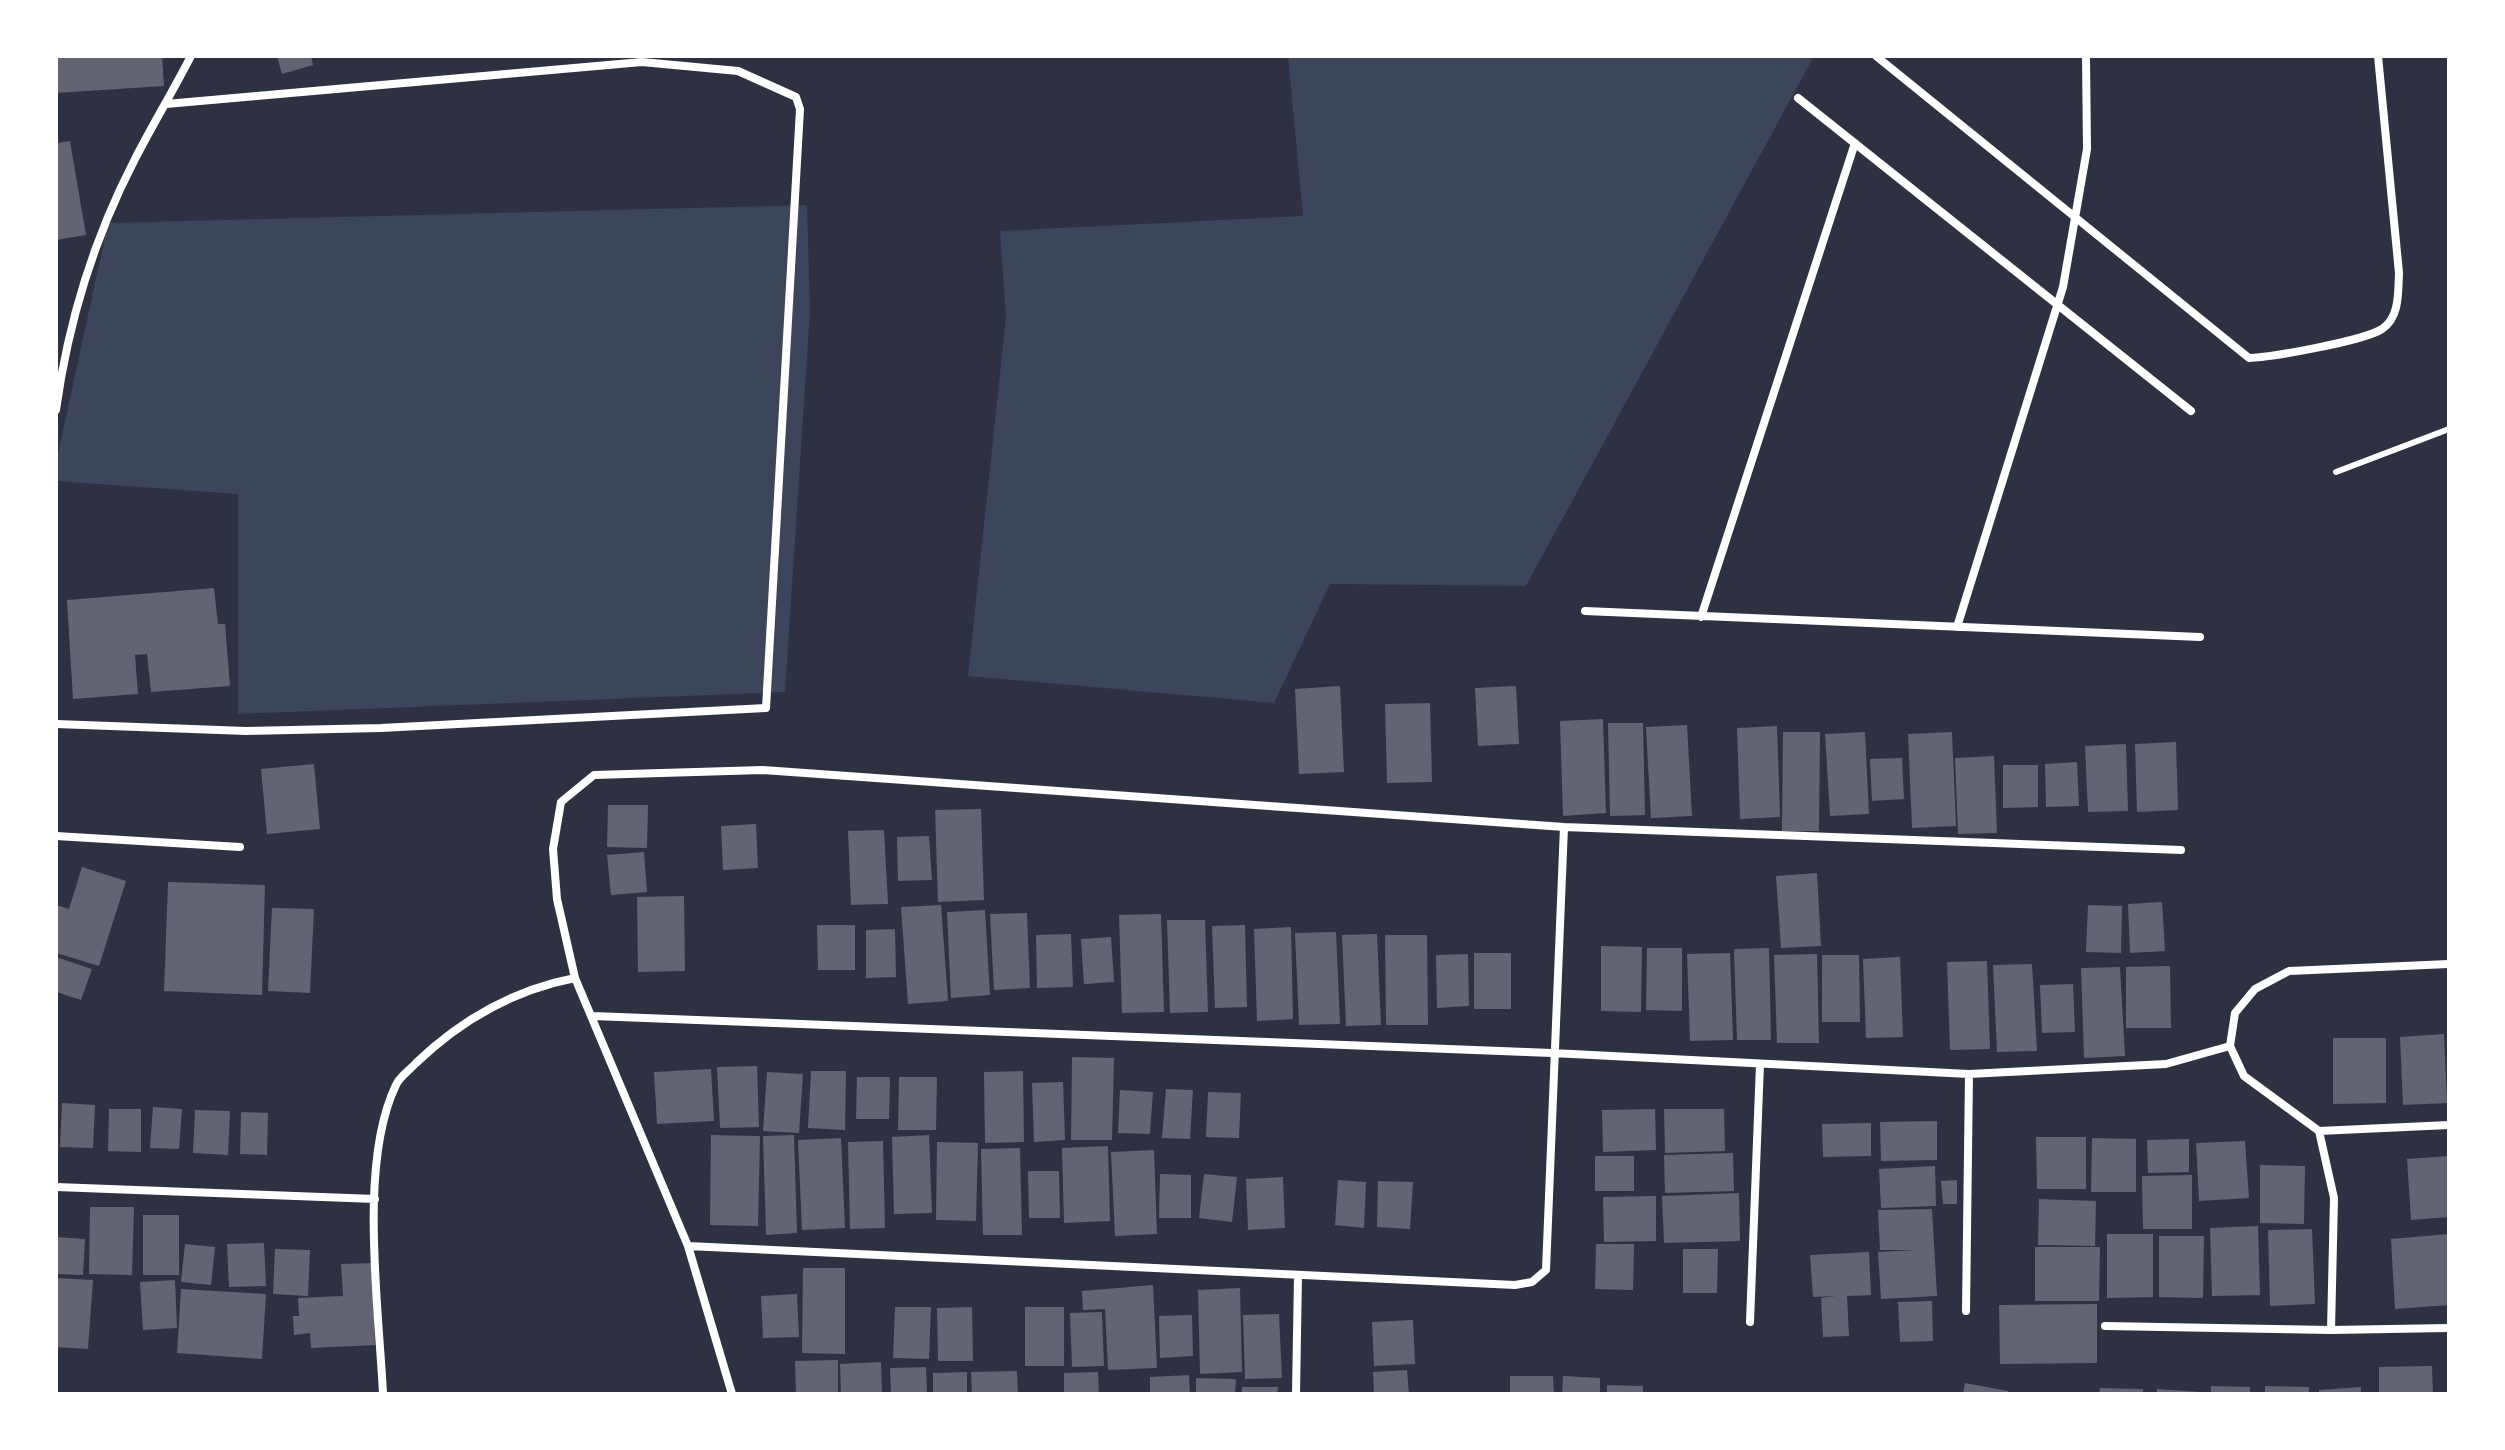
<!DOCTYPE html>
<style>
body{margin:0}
#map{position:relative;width:2505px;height:1450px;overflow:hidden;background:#2d3142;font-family:Montserrat,sans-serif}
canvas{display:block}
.frame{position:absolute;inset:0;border:58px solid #fff;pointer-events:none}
</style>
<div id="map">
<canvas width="2505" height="1450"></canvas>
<div class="frame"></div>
</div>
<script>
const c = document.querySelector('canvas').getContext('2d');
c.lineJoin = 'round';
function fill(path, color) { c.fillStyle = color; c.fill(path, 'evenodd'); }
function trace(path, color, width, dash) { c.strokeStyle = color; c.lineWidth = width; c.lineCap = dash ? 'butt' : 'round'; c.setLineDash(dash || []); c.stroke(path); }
const green = new Path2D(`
 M1288 56H1814L1526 586 1330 584 1274 703 968 676 1006 317 1000 231 1303 216Z
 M807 205 810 311 785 692 238 714V494L56 481V463L108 223Z`);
const building = new Path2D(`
 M56 56H162L164 86 56 93Z
 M277 56H311L313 65 282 74Z
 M70 141 86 235 56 240V143Z
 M214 588 218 624H225L230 686 151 692 147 654 135 655 138 694 73 699 67 600Z
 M1340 686 1344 772 1299 774 1295 689Z
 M1516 686 1519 744 1478 746 1475 688Z
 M1430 703 1432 782 1387 783 1385 704Z
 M1603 719 1606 813 1563 816 1560 721Z
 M1608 723H1643L1645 815 1610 816Z
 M1687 725 1692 816 1651 818 1646 727Z
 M1777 726 1780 817 1740 819 1737 728Z
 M1783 732H1820L1819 831H1782Z
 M1865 732 1869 814 1830 816 1825 734Z
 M1952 732 1956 826 1912 828 1908 734Z
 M2176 742 2178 810 2137 812 2135 744Z
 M2126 744 2128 811 2088 812 2085 746Z
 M1994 756 1997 833 1958 834 1955 758Z
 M1902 758 1904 799 1872 801 1870 759Z
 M2077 762 2079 806 2046 807 2045 764Z
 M314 764 320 829 267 834 261 769Z
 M2003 765H2038V807L2003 808Z
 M608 805H648L647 848 607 847Z
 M981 809 984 900 938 902 935 810Z
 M756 824 758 868 723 870 721 826Z
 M884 830 888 904 851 905 848 831Z
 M929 836 932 880 898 881 897 837Z
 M644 852 647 892 611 895 607 855Z
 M82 867 126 881 99 966 56 953V905L69 909Z
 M1817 873 1821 946 1781 948 1776 876Z
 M168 882 265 885 262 995 164 991Z
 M684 896 685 971 638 972 637 897Z
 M2162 902 2165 951 2130 953 2128 904Z
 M941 905 948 1001 908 1004 901 907Z
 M2088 905 2122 906 2121 953 2086 952Z
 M272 908 314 909 310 993 268 991Z
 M985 910 990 995 951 998 947 912Z
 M1027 913 1030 988 994 990 990 914Z
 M1161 914 1164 1012 1122 1013 1119 915Z
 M1167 920H1205L1208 1012 1170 1013Z
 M817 925H855V970H818Z
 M1245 925 1247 1007 1215 1008 1212 926Z
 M1291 927 1293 1019 1257 1021 1254 929Z
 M895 929 896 977 866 978V930Z
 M1336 932 1340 1024 1299 1025 1295 933Z
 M1071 934 1073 987 1037 988 1036 935Z
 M1377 934 1381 1025 1346 1026 1342 935Z
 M1385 935H1427L1428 1025H1386Z
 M1111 937 1114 982 1084 984 1081 939Z
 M1601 946 1642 947 1641 1012 1601 1011Z
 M1647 948H1682V1011L1646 1010Z
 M1769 948 1771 1040H1737L1734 949Z
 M1474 953H1511V1009H1474Z
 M1730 953 1733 1040 1690 1041 1687 954Z
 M1468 954 1469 1006 1437 1008 1436 955Z
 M1817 954 1819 1043H1777L1774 955Z
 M1822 955H1859L1860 1022H1822Z
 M56 957 92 969 81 1000 56 992Z
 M1900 957 1903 1037 1866 1038 1863 959Z
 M1987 961 1990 1049 1950 1050 1947 962Z
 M2032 964 2037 1051 1997 1052 1993 965Z
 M2170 966 2171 1028H2126V967Z
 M2120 967 2125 1056 2084 1058 2081 968Z
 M2073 984 2075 1032 2042 1033 2040 985Z
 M2444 1034 2447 1103 2403 1105 2400 1037Z
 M2333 1038H2386V1103L2333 1104Z
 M1072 1057 1114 1058 1112 1140H1071Z
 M757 1066 759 1127 720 1128 717 1067Z
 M711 1069 714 1121 657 1124 654 1072Z
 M811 1071H846L845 1130 808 1128Z
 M1023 1071 1024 1142 985 1143 984 1072Z
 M767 1072 803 1074 799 1133 763 1131Z
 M857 1077H890L889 1119H856Z
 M899 1077H937L936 1130H898Z
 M1063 1082 1065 1140 1034 1142 1032 1083Z
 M1166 1089 1193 1090 1190 1139 1162 1138Z
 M1120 1090 1153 1092 1150 1134 1118 1133Z
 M1208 1092 1241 1093 1239 1138 1206 1137Z
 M62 1103 95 1105 93 1148 60 1147Z
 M153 1107 182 1109 179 1149 150 1148Z
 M109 1109H141V1152L108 1151Z
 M1655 1109 1656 1150 1603 1152 1602 1110Z
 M1664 1109H1724L1725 1151 1665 1153Z
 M195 1110 230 1111 228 1155 193 1153Z
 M241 1112 268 1113 267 1155 240 1154Z
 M1937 1121V1160L1881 1161 1880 1122Z
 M1871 1123V1156L1823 1157 1822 1124Z
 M711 1135 760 1136 758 1226 710 1225Z
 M794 1135 797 1233 766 1235 763 1136Z
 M929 1135 932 1213 894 1214 892 1137Z
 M2036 1137H2086V1189H2037Z
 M841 1138 845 1228 802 1230 798 1140Z
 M2092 1138 2136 1139V1192H2091Z
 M2189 1139V1172L2148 1173 2147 1140Z
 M883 1141 885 1228 850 1229 848 1142Z
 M2245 1141 2249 1198 2199 1201 2196 1143Z
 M937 1142 978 1143 976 1221 936 1220Z
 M1108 1146 1110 1221 1064 1223 1062 1148Z
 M1020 1148 1022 1235H983L981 1149Z
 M1154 1150 1157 1234 1115 1236 1111 1152Z
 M1733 1153 1734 1191 1665 1193 1664 1155Z
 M1595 1156H1634V1191H1595Z
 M2449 1156V1217L2411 1220 2407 1159Z
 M2260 1165 2305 1166 2304 1224 2260 1223Z
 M1935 1166 1936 1206 1881 1208 1879 1169Z
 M1028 1171H1059L1060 1218H1029Z
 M1160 1174 1191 1175V1218H1159Z
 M1204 1174 1237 1177 1232 1222 1199 1218Z
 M2192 1175V1229H2143L2142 1176Z
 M1283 1177 1285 1228 1248 1230 1246 1179Z
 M1338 1180 1366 1182 1364 1228 1335 1225Z
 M1957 1180V1204H1943L1941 1181Z
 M1378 1181 1413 1182 1410 1229 1377 1227Z
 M1739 1193 1740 1241 1664 1243 1662 1196Z
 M1656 1196V1241L1604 1242 1603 1197Z
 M2039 1199 2096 1201 2095 1246 2038 1245Z
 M90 1207H134L132 1275 89 1274Z
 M1932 1209 1937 1296 1881 1299 1878 1252 1917 1250H1880L1878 1210Z
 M143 1215H179V1275H143Z
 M2258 1226 2260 1295 2212 1296 2210 1228Z
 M2312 1229 2315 1304 2270 1306 2268 1230Z
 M2107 1234H2153V1297L2107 1298Z
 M2449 1234V1305L2395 1309 2391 1239Z
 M2159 1236H2204L2203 1298 2159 1297Z
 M56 1237 85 1239 83 1275 56 1274Z
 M264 1243 266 1286 229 1287 227 1244Z
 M185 1244 215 1247 211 1285 181 1282Z
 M1596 1244H1634L1633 1290 1595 1289Z
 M2035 1247H2100L2099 1301H2035Z
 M275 1249 310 1250 308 1296 273 1294Z
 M1683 1249H1718L1717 1293H1683Z
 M1869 1252 1871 1295 1847 1296 1849 1336 1823 1337 1821 1298 1835 1296 1813 1297 1810 1255Z
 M372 1263 375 1345 311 1348 310 1333 294 1335 293 1316H299L298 1298 343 1296 341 1264Z
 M803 1268H845V1354L802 1353Z
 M56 1278 93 1280 88 1349 56 1347Z
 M175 1280 177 1328 143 1330 140 1282Z
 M1153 1285 1157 1368 1108 1370 1105 1309 1083 1310 1082 1291Z
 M1240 1288 1242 1372 1200 1374 1198 1290Z
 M181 1289 266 1294 262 1359 177 1353Z
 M797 1294 799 1337 763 1338 761 1296Z
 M1932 1301 1933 1341 1900 1342 1898 1302Z
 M2097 1304V1363L2000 1364 1999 1305Z
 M895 1307H931L929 1359 893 1358Z
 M972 1307 973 1361H938L937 1308Z
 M1025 1307H1064V1366H1025Z
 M1102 1312 1104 1366 1072 1367 1070 1313Z
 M1279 1314 1282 1378 1245 1379 1243 1315Z
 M1192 1315 1193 1356 1160 1358 1159 1316Z
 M1413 1320 1415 1364 1374 1366 1372 1322Z
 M838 1360V1394H796L795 1361Z
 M881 1362 882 1394H841L840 1364Z
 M2432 1366 2433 1394H2379V1367Z
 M926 1367 927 1394H891L890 1368Z
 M1407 1370 1409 1394H1374L1373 1372Z
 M1017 1371 1018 1394H972L971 1372Z
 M967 1372V1394H933V1373Z
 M1098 1372 1099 1394H1064V1373Z
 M1189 1375 1190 1394H1150V1377Z
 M1510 1376H1553L1554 1394H1510Z
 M1563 1376 1600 1378V1394H1562Z
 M1196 1378 1236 1379 1235 1394H1196Z
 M1965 1383 2008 1391V1394H1963Z
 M1607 1385 1643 1386V1394H1607Z
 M2211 1386 2250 1387V1394H2211Z
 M2265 1386 2309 1387V1394H2265Z
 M1242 1387H1278L1277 1394H1242Z
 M2361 1387V1394H2319V1390Z
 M2100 1388 2143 1389V1394H2099Z
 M2157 1389 2201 1392V1394H2157Z`);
const service = new Path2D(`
 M2336 472 2449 429`);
const minor = new Path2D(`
 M1876 56 2249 358C2273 357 2363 341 2382 329 2400 317 2398 292 2399 273L2378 56
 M1798 98 2191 411
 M56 410C68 323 95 236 135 159 153 124 173 91 191 56
 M1585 611 2200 637
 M1701 617 1855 143
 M1957 627 2063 287 2087 149 2086 56
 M56 724 246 731 381 728 766 708 800 109 796 97 738 71 642 62 166 104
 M56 836 240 847
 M593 1016 1552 1053 1969 1074 2166 1064 2230 1046 2235 1013 2255 989 2289 971 2449 964
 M2230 1046 2244 1076 2319 1131 2334 1198 2331 1330
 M2319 1131 2449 1125
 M56 1187 375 1199
 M688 1246 1515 1285 1532 1282 1546 1270 1564 827
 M1966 1311 1969 1074
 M1750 1322 1760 1064
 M2105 1326 2331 1330 2449 1328
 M383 1394C379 1308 358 1163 396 1085 399 1077 410 1070 416 1063 461 1020 513 990 575 978
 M732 1394 688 1246 575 978 557 899 553 849 561 802 594 775 763 770 1564 827 2181 850
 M1296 1394 1298 1275`);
fill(green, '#3c4559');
fill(building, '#626471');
trace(service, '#fff', 6);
trace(minor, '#fff', 8);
</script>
